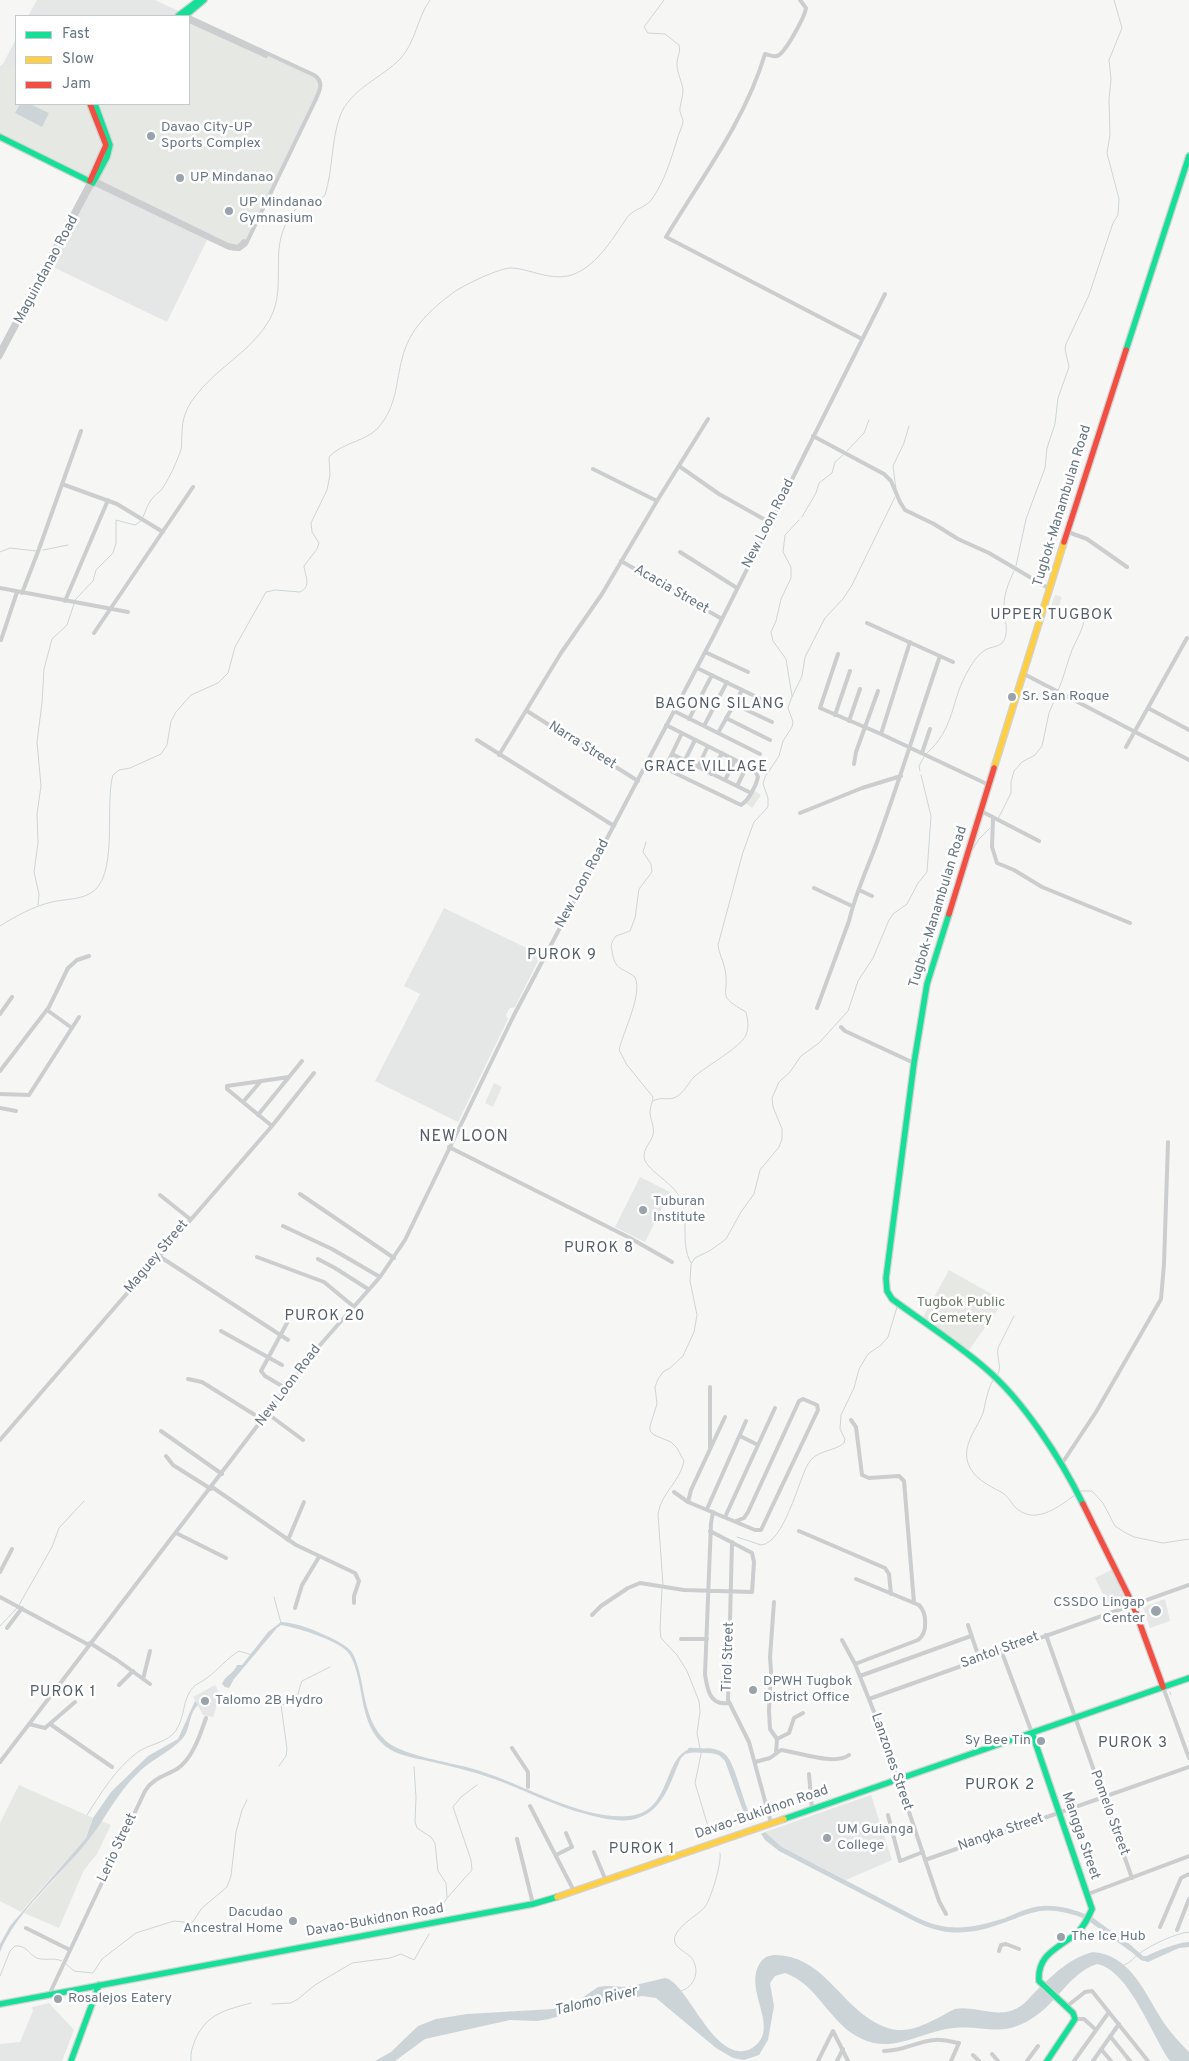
<!DOCTYPE html>
<style>
body{margin:0}
#map{position:relative;width:1189px;height:2061px;overflow:hidden;background:#f6f6f5;font-family:Overpass,sans-serif}
canvas{display:block}
.legend{position:absolute;left:15px;top:15px;width:175px;height:90px;box-sizing:border-box;background:#fff;border:1px solid #c3c9cd;margin:0;padding:6px 9px;list-style:none;font-size:15px;color:#687783}
.legend li{display:flex;align-items:center;gap:10px;height:25px}
.legend b{width:25px;border:1px solid #c3c9cd}
</style>
<div id="map">
<canvas width="1189" height="2061"></canvas>
<ul class="legend">
<li><b style="height:6px;background:#16e098"></b>Fast</li>
<li><b style="height:6px;background:#ffcf43"></b>Slow</li>
<li><b style="height:6px;background:#f24e42"></b>Jam</li>
</ul>
</div>
<script>
const c = document.querySelector('canvas').getContext('2d');
c.lineJoin = 'round';
function fill(path, color) { c.fillStyle = color; c.fill(path, 'evenodd'); }
function trace(path, color, width, dash) { c.strokeStyle = color; c.lineWidth = width; c.lineCap = dash ? 'butt' : 'round'; c.setLineDash(dash || []); c.stroke(path); }
function write(font, color, halo, rows, align = 'center') {
  c.font = font + ' Overpass,sans-serif'; c.lineWidth = 5; c.setLineDash([]); c.textBaseline = 'middle'; c.strokeStyle = halo; c.fillStyle = color; for (const [text, x, y, turn = 0] of rows) {
    c.save(); c.translate(x, y); c.rotate((+turn || 0) * Math.PI / 180); c.textAlign = isNaN(turn) ? turn : align; if (halo) c.strokeText(text, 0, 0); c.fillText(text, 0, 0); c.restore();
  }
}
const built = new Path2D(`
 M37 0H155L315 74 321 79 322 87 245 247 240 251H233L207 240 167 322 51 266 0 361V346L87 182 0 139V66L3 64 16 39V104H189V16H28Z
 M444 908 541 955 515 1007 510 1008 506 1015 508 1019 458 1122 375 1081 420 994 404 986Z
 M640 1177 670 1192 645 1242 615 1227Z
 M1113 1569 1126 1597 1120 1600 1121 1603 1110 1608 1095 1578Z
 M1165 1599 1170 1621 1150 1628 1143 1607Z
 M215 1685 220 1695 213 1717 203 1715 193 1697Z
 M871 1795 892 1860 846 1880 782 1847 765 1832Z
 M49 2003 74 2030 62 2061H0V2044L20 2042 33 2011 32 2007Z`);
const green = new Path2D(`
 M189 22 312 78 318 84 316 90 243 241 238 246 229 244 0 132V74L5 70 16 67V104H189Z
 M1055 595 1062 597 1057 611 1050 609Z
 M754 790 761 795 752 808 745 803Z
 M494 1083 502 1087 493 1107 485 1103Z
 M949 1270 1004 1301 969 1350 922 1319Z
 M19 1785 93 1818 86 1838 21 1912 0 1901V1823Z
 M101 1821 111 1825 97 1854 84 1870 59 1928 24 1913 88 1841Z`);
const water = new Path2D(`
 M20 104H30L49 113 42 127 15 113Z
 M281 1622C297 1623 312 1629 327 1636 335 1640 344 1644 350 1650 354 1654 356 1661 358 1667 365 1691 365 1721 385 1740 400 1755 448 1762 470 1768 520 1781 577 1820 629 1816 675 1812 661 1750 696 1748L695 1752 685 1754 681 1758C670 1782 664 1811 635 1819 620 1823 600 1818 586 1814 554 1806 525 1790 494 1779 472 1771 450 1766 428 1761 414 1758 396 1755 385 1746 357 1722 366 1685 350 1655 342 1641 298 1628 281 1625L277 1628 234 1679 229 1688 225 1687 222 1684C225 1675 234 1674 237 1665H242L268 1632Z
 M195 1701 198 1705C188 1714 191 1730 182 1739 169 1753 150 1760 137 1774 116 1794 105 1820 87 1842 58 1878 18 1909 0 1952V1944L10 1926 86 1838 93 1818 111 1792 148 1756 178 1739Z
 M707 1748C714 1749 721 1750 726 1755 736 1765 743 1804 753 1821L749 1822 742 1808 725 1761 719 1755 707 1752Z
 M765 1832 782 1847 918 1918C949 1933 973 1928 1005 1918 1017 1913 1029 1907 1042 1906 1058 1905 1073 1909 1087 1915L1085 1919C1071 1913 1055 1909 1040 1911 1028 1913 1017 1918 1006 1922 974 1934 948 1938 916 1922L779 1851 765 1840 761 1834Z
 M1092 1917 1133 1947 1130 1951 1090 1922Z
 M1189 1942V1947L1179 1948 1148 1962 1141 1960C1144 1955 1181 1941 1189 1942Z
 M1093 1952C1132 1955 1145 1995 1164 2023 1171 2033 1180 2043 1189 2052V2061H1170C1152 2036 1129 1970 1097 1964 1068 1974 1057 2004 1031 2019 1001 2038 984 2025 954 2028 922 2031 894 2054 862 2039 830 2025 818 1984 785 1973L775 1976 770 1983 774 2006 768 2040 759 2055 744 2060 733 2058 716 2048 656 1998 642 1996 606 2003 549 2019 537 2021 510 2020 425 2039 395 2061H375L391 2052 418 2026 436 2019 467 2014 553 2009 576 2002 598 1987 605 1986 627 1987 665 1978C685 1981 708 2047 738 2051 745 2052 750 2050 756 2045 779 2026 743 1989 760 1963 764 1957 769 1955 776 1955 820 1956 838 1999 871 2020 897 2036 912 2031 938 2018 943 2016 949 2011 955 2009 975 2005 999 2020 1019 2007 1025 2004 1030 1997 1035 1992 1053 1975 1069 1958 1093 1952Z`);
const stream = new Path2D(`
 M847 451 864 433 869 420
 M896 489 893 466 904 443 909 426
 M143 517C146 511 147 505 151 500 155 494 161 492 164 486 170 476 175 466 179 455 183 447 181 441 182 433 182 420 186 408 194 398 216 367 252 352 270 319 289 283 265 245 295 210 304 200 318 203 325 195 333 170 331 141 340 116 350 89 382 78 401 58 416 41 417 18 430 0
 M802 517 816 493 819 483 832 473 835 462 843 455
 M43 550 68 545
 M0 552 10 548 36 551
 M1016 566 1026 519 1045 468 1047 448 1055 424 1058 398 1069 367 1065 349 1066 344 1089 295 1113 223 1118 215 1119 199 1107 153 1110 135 1109 100 1111 79 1109 60 1122 28 1114 0
 M75 600 93 581 96 570 113 553 116 543V520L135 525 141 521
 M1058 691C1064 677 1067 663 1072 650 1077 639 1083 629 1085 617
 M792 696 786 659 773 641 771 632 776 621 781 599 791 578V567L783 552 785 535 799 520
 M926 754C956 728 950 700 969 669 973 662 979 653 987 649 994 646 1002 647 1005 638 1008 629 1005 620 1004 611 1003 596 1008 584 1014 571
 M920 771 919 766 924 757
 M998 819 1011 793V782L1014 771 1022 762 1035 755 1042 746 1049 713 1057 694
 M646 842 643 852 651 864 652 872 639 889 635 918 630 931 616 936C612 941 610 945 612 951 615 971 622 967 635 977 643 994 623 1032 619 1050L627 1065 653 1097C653 1102 650 1106 650 1112 650 1120 655 1127 653 1135 651 1142 644 1148 644 1156 644 1169 672 1182 679 1196 691 1218 679 1242 691 1263
 M970 854 979 839 990 828
 M38 905 39 894 34 872 38 843 37 814 41 786 37 742 42 703 44 669 52 639 67 625 74 604
 M0 926C16 916 34 906 52 902 64 899 78 900 89 894 120 880 104 803 113 775L119 770 130 768 161 754 167 745 171 721 176 712 191 695 218 683 228 673 235 647 266 592 275 590 300 592C312 586 305 576 304 566L317 549 319 543 312 532 311 523 327 490 330 475 329 457C343 441 370 442 382 423 397 402 396 382 402 359 409 329 430 310 454 292 464 285 501 267 512 268 530 269 548 280 568 276 594 270 612 240 626 219 632 209 646 208 652 199 665 180 670 162 677 140 678 135 682 128 683 122 683 117 679 113 680 108 681 101 683 96 683 90 682 81 677 73 677 64 677 57 681 52 679 45L665 34 648 33 644 27 664 0
 M653 1101C661 1096 668 1101 676 1097 684 1093 688 1083 694 1077 706 1066 740 1048 746 1035 749 1028 748 1020 746 1012 715 994 730 998 725 969 723 960 719 954 718 945L743 852 754 822 768 807V798L763 784 765 777 779 756 783 741 792 727 793 722 788 708 791 699 802 676 805 657 825 618 843 599 852 585 895 497
 M997 1376C1003 1366 996 1359 998 1348L1014 1316
 M993 1380C987 1391 986 1401 983 1413 977 1429 962 1444 968 1463 973 1478 988 1485 1001 1492 1008 1496 1010 1501 1014 1506 1034 1527 1058 1507 1075 1495
 M1081 1491H1092L1103 1503 1115 1526 1124 1532 1134 1537 1163 1543 1189 1539
 M737 1537 761 1545C784 1543 798 1482 808 1464 815 1450 834 1452 844 1443L845 1439 840 1429 841 1415 854 1388 859 1369 868 1354 881 1345 888 1337 897 1307
 M663 1585 658 1514C661 1493 680 1482 684 1461L677 1448 671 1442 654 1435 650 1431V1426L657 1404 655 1387 658 1379 663 1372 670 1368 683 1356 694 1332 697 1315 690 1281 691 1264 695 1258 711 1250 726 1239 741 1212 754 1194 760 1170 779 1147 782 1139V1129L773 1107 772 1098 779 1082 790 1072 801 1056 819 1043 848 1011 858 981 873 958 889 920 893 914 907 904 918 883 927 872 931 816 921 775
 M662 1589 660 1629 661 1638 677 1655 687 1671 699 1701 700 1712 697 1733 701 1754 695 1783 710 1833
 M274 1597 281 1623
 M19 1605 52 1547 59 1528 84 1501
 M0 1626 17 1608
 M1170 1692 1171 1695
 M279 1766 286 1756 287 1749 281 1705C302 1699 295 1699 302 1681L330 1667
 M414 1767 416 1797 415 1822 417 1828 431 1837 435 1843 438 1871 446 1883 447 1897
 M87 1815C101 1793 116 1768 138 1752 148 1745 163 1743 172 1735 184 1724 182 1706 189 1693 193 1685 200 1683 207 1678 218 1670 227 1658 239 1651L252 1655
 M438 1912 447 1898 472 1870 471 1860 453 1807 461 1797 477 1785
 M65 1963 74 1971 93 1973 102 1959 136 1933 174 1921 192 1923 202 1908 227 1887 231 1876 236 1832 242 1810 247 1800
 M1124 1965C1131 1963 1134 1957 1140 1953 1151 1945 1176 1933 1189 1932
 M0 1976 10 1951 15 1946C27 1945 28 1954 37 1958 45 1961 53 1957 62 1961
 M681 1991C694 1987 700 1972 693 1960 688 1951 669 1948 676 1934 683 1922 695 1917 704 1908 711 1900 722 1862 720 1853
 M272 2004 291 2003 298 1999 315 1985 352 1963 390 1958 401 1954 414 1960 429 1934
 M191 2061C190 2053 193 2045 196 2038 208 2013 226 2010 251 2003`);
const canal = new Path2D(`
 M690 1750 712 1751
 M1128 1946 1142 1958 1148 1959`);
const street = new Path2D(`
 M800 0 806 8C805 16 785 54 777 56 773 57 769 55 765 54 745 121 702 177 666 237L862 339
 M189 21 266 56
 M95 180 228 245 238 247 244 241
 M0 350 90 181
 M0 357 93 183 229 248 239 249 246 244 315 101C319 92 325 82 314 75L189 17
 M813 436 884 474 891 481 900 502 905 510 934 524 958 539 989 553 1050 589
 M679 466 719 494 769 522
 M593 469 657 501
 M62 484 117 504 163 532
 M1068 532 1087 539 1127 567
 M680 552 737 588
 M621 561 722 619
 M0 588 128 612
 M22 593 39 549 81 431
 M65 601 108 500
 M867 623 953 662
 M94 633 193 487
 M1 640 17 592
 M705 652 748 672
 M838 654 820 708 881 734 989 785
 M697 668 769 703
 M1024 674 1189 760
 M734 704 772 722
 M1148 708 1189 730
 M527 711 638 781
 M674 711 760 754
 M835 715 850 671
 M726 718 770 740
 M689 719 712 675
 M849 721 860 689
 M704 726 727 682
 M718 733 742 690
 M881 734 910 642
 M477 740 614 826
 M1126 747 1187 638
 M922 753 930 729
 M672 754 751 793
 M499 755 561 653 602 594 657 501 708 419
 M648 760 741 805C749 800 756 786 758 777L755 770 666 725
 M685 760 695 740
 M854 764 856 752 878 691
 M698 767 708 746
 M665 768 682 733
 M711 774 722 753
 M725 780 735 760
 M737 786 747 766
 M981 811 1039 841
 M800 813 862 788 901 776
 M993 818 992 847 997 863 1014 870 1042 887 1130 923
 M814 888 852 906
 M859 890 872 896
 M817 1008 849 921C856 890 871 861 881 831 902 773 920 714 940 656
 M47 1010 72 1028
 M0 1014 12 997
 M841 1027 845 1031 914 1063
 M0 1071 49 1007 68 968 77 960 89 956
 M0 1094 29 1095 79 1017
 M243 1102 261 1081
 M0 1108 16 1111
 M258 1115 302 1061
 M272 1126 227 1089V1086L289 1077
 M449 1147 630 1238 672 1262
 M300 1194 394 1258
 M160 1195 190 1219
 M283 1226 332 1249 380 1277
 M159 1256 288 1340
 M257 1257 324 1282 353 1306
 M318 1259 335 1268 368 1289
 M221 1331 282 1365
 M188 1379 202 1382 263 1420
 M710 1387V1447
 M287 1389 265 1376 261 1371 287 1323
 M268 1414 303 1440
 M851 1420 856 1427 862 1475 869 1478 899 1476 904 1481 914 1603
 M161 1431 222 1474
 M740 1436 758 1445
 M0 1440 272 1126 314 1073
 M166 1456 173 1465 211 1489
 M1061 1465 1096 1412 1161 1299 1164 1264 1168 1142
 M212 1487 296 1545 355 1573 359 1581 354 1596V1603
 M674 1492 688 1502 755 1530H761L818 1410 817 1405 803 1399 799 1401 748 1512 744 1518 736 1521
 M688 1502 691 1490 725 1417
 M707 1509 746 1421
 M713 1512 711 1523 705 1674C707 1689 710 1706 728 1703
 M725 1517 775 1408
 M799 1531 885 1568 889 1574 891 1594
 M176 1533 226 1558
 M288 1540 304 1502
 M732 1542 728 1700 749 1742 771 1823
 M0 1572 12 1549
 M0 1597 89 1645
 M774 1602 770 1657 771 1671 769 1710 770 1729 777 1739 776 1752
 M295 1608 302 1585 319 1557
 M592 1615 601 1606 628 1588 640 1583 684 1590 752 1592 754 1562 752 1553 710 1531
 M968 1625 979 1658
 M7 1628 22 1608
 M1046 1635 1132 1878
 M681 1639H707
 M842 1640 855 1664 882 1732 939 1901 946 1914
 M90 1643 117 1660 150 1684
 M1001 1650 1032 1733
 M855 1664 918 1640C928 1633 927 1613 919 1605L856 1579
 M860 1676 971 1636
 M143 1679 150 1651
 M119 1685 133 1671
 M1163 1687 1189 1758
 M869 1699 1189 1585
 M29 1724 45 1728 75 1702
 M50 1724 112 1767
 M777 1739 789 1733 794 1718 803 1713
 M512 1748 528 1772V1787
 M0 1762 313 1353 380 1277 405 1240 513 1017 713 637 885 294
 M755 1762 770 1758 781 1750C798 1752 834 1766 849 1755
 M809 1774 812 1809
 M530 1806 574 1891
 M888 1815 900 1861 923 1852
 M517 1839 533 1904
 M594 1852 606 1881
 M556 1855 572 1847 566 1833
 M925 1860 1189 1767
 M1088 1894 1189 1856
 M1160 1927 1181 1878 1189 1874
 M26 1928 70 1950
 M1177 1930 1189 1899
 M999 1951 1001 1945 1006 1944 1019 1949
 M49 1995 145 1791C153 1778 165 1776 177 1769 193 1758 200 1735 206 1718
 M1066 2007 1085 1992 1092 1991 1148 2061
 M1075 2019H1084L1096 2030
 M1110 2036 1130 2061
 M1101 2049 1111 2061
 M884 2051C905 2051 917 2041 935 2040 943 2039 951 2042 959 2043L951 2061
 M992 2054 998 2061
 M973 2055 979 2061
 M818 2061 833 2031 848 2061
 M837 2061 843 2049
 M1027 2061 1038 2046
 M1074 2061 1109 2012
 M1093 2061 1119 2024`);
const fast = new Path2D(`
 M178 16 199 0
 M185 16 204 0
 M0 137 93 183 107 157 110 145 95 104
 M1126 350 1189 156
 M949 914 927 984 914 1063 886 1278 887 1291 892 1299C923 1322 956 1343 985 1368 1023 1400 1061 1459 1083 1504
 M1032 1733 1092 1909C1088 1918 1085 1925 1078 1932 1060 1948 1037 1953 1039 1981L1073 2013 1075 2019 1047 2061
 M784 1819 1189 1678
 M0 2004 533 1904 557 1897
 M71 2061 99 1985`);
const slow = new Path2D(`
 M994 768 1064 542
 M557 1897 784 1819`);
const jam = new Path2D(`
 M90 104 106 145 90 181
 M1064 542 1126 350
 M949 914 994 768
 M1083 1504 1133 1605 1163 1687`);
const markers = [
 [151,136,5,"#9aa3ab"],
 [180,178,5,"#9aa3ab"],
 [229,211,5,"#9aa3ab"],
 [1012,697,5,"#9aa3ab"],
 [643,1210,5,"#9aa3ab"],
 [1156,1611,6,"#9aa3ab"],
 [753,1690,5,"#9aa3ab"],
 [205,1701,5,"#9aa3ab"],
 [1041,1741,5,"#9aa3ab"],
 [827,1838,5,"#9aa3ab"],
 [293,1921,5,"#9aa3ab"],
 [1061,1937,5,"#9aa3ab"],
 [58,1999,5,"#9aa3ab"]
];
const poiNames = [
 ["Davao City-UP",161,128],
 ["Sports Complex",161,144],
 ["UP Mindanao",190,178],
 ["UP Mindanao",239,203],
 ["Gymnasium",239,219],
 ["Sr. San Roque",1022,697],
 ["Tuburan",653,1202],
 ["Institute",653,1218],
 ["CSSDO Lingap",1145,1603,"right"],
 ["Center",1145,1619,"right"],
 ["DPWH Tugbok",763,1682],
 ["District Office",763,1698],
 ["Talomo 2B Hydro",215,1701],
 ["Sy Bee Tin",1031,1741,"right"],
 ["UM Guianga",837,1830],
 ["College",837,1846],
 ["Dacudao",283,1913,"right"],
 ["Ancestral Home",283,1929,"right"],
 ["The Ice Hub",1071,1937],
 ["Rosalejos Eatery",68,1999]
];
const streetNames = [
 ["Maguindanao Road",47,270,-62],
 ["Tugbok-Manambulan Road",1063,506,-73],
 ["New Loon Road",769,524,-63],
 ["Acacia Street",671,590,30],
 ["Narra Street",582,746,32],
 ["New Loon Road",583,884,-62],
 ["Tugbok-Manambulan Road",939,907,-73],
 ["Maguey Street",157,1257,-50],
 ["New Loon Road",289,1386,-53],
 ["Santol Street",1000,1651,-20],
 ["Tirol Street",729,1657,-88],
 ["Lanzones Street",891,1762,71],
 ["Davao-Bukidnon Road",762,1813,-19],
 ["Pomelo Street",1109,1813,70],
 ["Nangka Street",1001,1833,-19],
 ["Mangga Street",1080,1836,71],
 ["Lerio Street",118,1848,-65],
 ["Davao-Bukidnon Road",375,1921,-10]
];
const parkNames = [
 ["Tugbok Public",961,1303],
 ["Cemetery",961,1319]
];
const neighbourhoodNames = [
 ["UPPER TUGBOK",1052,616],
 ["BAGONG SILANG",720,705],
 ["GRACE VILLAGE",706,768],
 ["PUROK 9",562,956],
 ["PUROK 8",599,1249],
 ["PUROK 20",325,1317],
 ["PUROK 1",63,1693],
 ["PUROK 3",1133,1744],
 ["PUROK 2",1000,1786],
 ["PUROK 1",642,1850]
];
const waterNames = [
 ["Talomo River",596,2002,-14]
];
const quarterNames = [
 ["NEW LOON",464,1138]
];
fill(built, '#e5e6e6');
fill(green, '#e6e9e3');
fill(water, '#cdd4d7');
trace(stream, '#cdd4d7', 1);
trace(canal, '#cdd4d7', 4.5);
trace(fast, '#d2d2d3', 8);
trace(slow, '#d2d2d3', 8);
trace(jam, '#d2d2d3', 8);
trace(street, '#cccdce', 4);
trace(fast, '#16e098', 5.5);
trace(slow, '#ffcf43', 5.5);
trace(jam, '#f24e42', 5.5);
for (const [x, y, r, color] of markers) { const dot = new Path2D(); dot.arc(x, y, r, 0, 2 * Math.PI); c.fillStyle = color; c.fill(dot); trace(dot, '#fff', 2); }
write('14px', '#687783', '#fff', poiNames, 'left');
write('14px', '#687783', '#fff', streetNames);
write('14px', '#6a7b66', '#fff', parkNames);
c.letterSpacing = '1px';
write('15px', '#556069', '#fff', neighbourhoodNames);
c.letterSpacing = '0px';
write('italic 15px', '#63777f', '#fff', waterNames);
c.letterSpacing = '1px';
write('16px', '#556069', '#fff', quarterNames);
c.letterSpacing = '0px';
</script>
